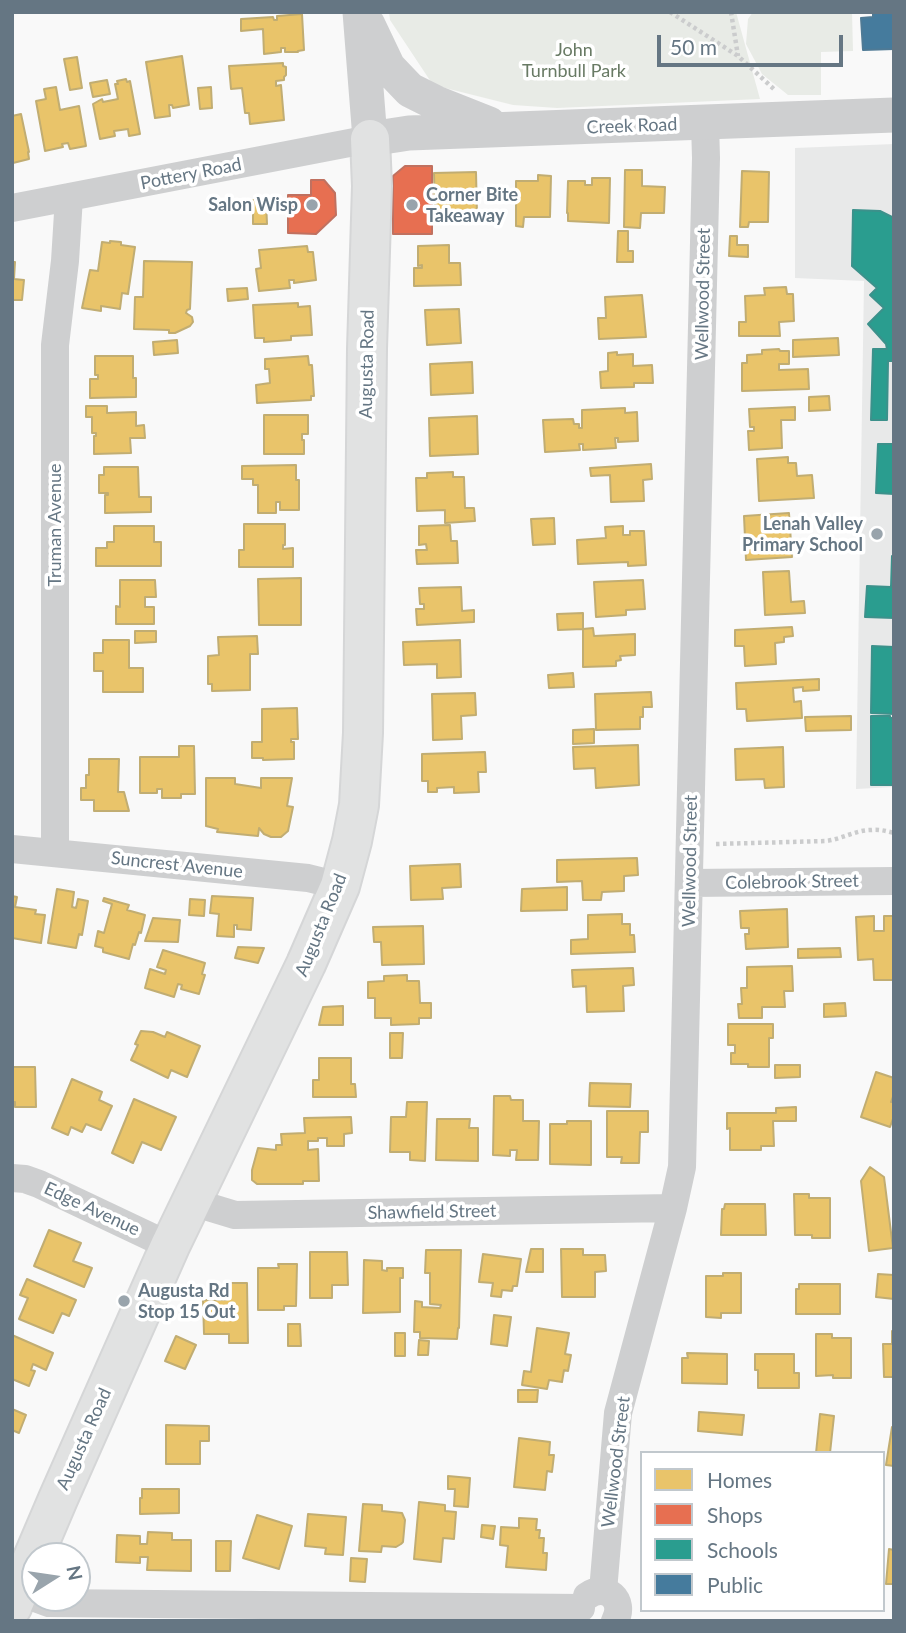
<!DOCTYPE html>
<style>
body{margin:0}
#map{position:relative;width:906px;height:1633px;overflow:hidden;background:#f9f9f9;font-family:Lato,sans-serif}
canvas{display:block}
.frame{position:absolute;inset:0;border:14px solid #657683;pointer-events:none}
.legend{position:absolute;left:640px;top:1451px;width:245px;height:161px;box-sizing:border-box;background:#fff;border:2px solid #c1c8cd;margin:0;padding:9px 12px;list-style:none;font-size:21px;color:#657683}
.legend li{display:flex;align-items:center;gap:14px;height:35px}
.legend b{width:35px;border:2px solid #c1c8cd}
.north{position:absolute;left:21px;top:1542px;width:70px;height:70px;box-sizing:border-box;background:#fff;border:2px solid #c1c8cd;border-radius:50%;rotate:78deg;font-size:19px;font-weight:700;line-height:28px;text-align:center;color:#657683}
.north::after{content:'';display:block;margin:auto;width:24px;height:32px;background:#99a4ac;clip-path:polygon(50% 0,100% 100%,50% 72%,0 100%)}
.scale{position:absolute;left:657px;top:35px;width:186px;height:32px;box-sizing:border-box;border:4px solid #657683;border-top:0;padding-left:9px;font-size:21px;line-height:24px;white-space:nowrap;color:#657683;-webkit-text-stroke:5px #fff;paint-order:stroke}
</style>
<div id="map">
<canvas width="906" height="1633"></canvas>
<div class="frame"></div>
<ul class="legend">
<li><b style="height:19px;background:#e9c46a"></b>Homes</li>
<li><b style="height:19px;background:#e76f51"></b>Shops</li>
<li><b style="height:19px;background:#2a9d8f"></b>Schools</li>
<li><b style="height:19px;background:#457b9d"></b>Public</li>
</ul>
<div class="north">N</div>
<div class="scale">50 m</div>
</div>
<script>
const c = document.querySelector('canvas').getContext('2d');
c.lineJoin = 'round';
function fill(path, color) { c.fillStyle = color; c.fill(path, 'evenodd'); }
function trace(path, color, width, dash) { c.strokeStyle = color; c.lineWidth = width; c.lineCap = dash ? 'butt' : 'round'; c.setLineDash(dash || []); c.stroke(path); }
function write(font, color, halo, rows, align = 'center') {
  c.font = font + ' Lato,sans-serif'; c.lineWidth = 7; c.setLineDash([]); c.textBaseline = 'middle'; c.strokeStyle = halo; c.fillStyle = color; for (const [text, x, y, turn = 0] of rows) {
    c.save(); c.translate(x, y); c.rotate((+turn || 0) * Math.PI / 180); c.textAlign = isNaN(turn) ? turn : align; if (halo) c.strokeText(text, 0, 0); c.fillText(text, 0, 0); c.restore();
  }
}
const built = new Path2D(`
 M894 144V787L856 789 864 281 795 278V148Z`);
const green = new Path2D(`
 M389 12H736L760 99 557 108 513 105 433 85 390 20Z
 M753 12H852L853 51 821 52V95H788L762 74 746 44 748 19Z`);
const homes = new Path2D(`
 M302 14 304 50 298 51V52H285V48H281V52L264 54 263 29 241 31V19L273 17 274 20H277V16Z
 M182 56 189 105 173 108 172 105H169L170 116 155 118 146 62Z
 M77 57 82 88 70 90 64 59Z
 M283 63V66L286 67V75L284 77V80L276 81V86L281 85 284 120 250 124 249 113H245L242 88 231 89 229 66Z
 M126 79 127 82 130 81 140 134 129 136 128 129 114 131 115 136 100 139 93 104 102 99 103 102 118 99 115 84H118L117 81Z
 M107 80 110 94 93 97 90 83Z
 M56 87 60 110 79 106 86 146 70 149 68 143 62 144 63 147 45 151 36 101 46 99 44 89Z
 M211 87 212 108 200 109 198 88Z
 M21 114 29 152H28L29 159 13 163 12 116Z
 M625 170H642V186L665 187 664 213H641L640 228 624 227Z
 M742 171 769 172 768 222H749L748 227H740Z
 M476 172 477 214 435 215 434 173Z
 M538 175 551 176 550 217H524L523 227 516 226V181H538Z
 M592 178H610L609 223 568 221V213H567L568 181H585V185H592Z
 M253 200H266L267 224H253Z
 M618 231H628V251H633V262H617Z
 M730 236H737V245H748V257L729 256Z
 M110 241 121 242V245L135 247 128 294 122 293 120 309 101 306V311L82 308 90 270 98 271 102 242 110 243Z
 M449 245V263H460L461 285 414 286V268H422V265L418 266V246Z
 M307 246 308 252H313L316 280 294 283V280H289L290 288 259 291 256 269 261 268 259 250Z
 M144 261 192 262 190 309 187 310 186 313 192 317 193 322 190 326 175 333H169V330L134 329 135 297H143Z
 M12 262H15L14 279 24 280 22 300H13L12 307Z
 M786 287 787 294H793L794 321 779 322 780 336H739V322H746L745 296 765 295 764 288Z
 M247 288 248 299 228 301 227 289Z
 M642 295 646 337 599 339 598 318H606L605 297Z
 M298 303V307L310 306 312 335 291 336V340L264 342V338H255L253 305Z
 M459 309 461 343 427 345 425 310Z
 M838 338 839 355 793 357V340Z
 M177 340 178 353 154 355 153 342Z
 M779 349 780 351H789V364H779V370L808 369 809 389 742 391V363H747V355L762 354V350Z
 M617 352V355L633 354V366L652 365 653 383H634V387L601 388 600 372 608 371V353Z
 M95 356H133V378H136V397L90 398V379H98V375H95Z
 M308 356 309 365H312L314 396H311V400L257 403 256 385 270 383 269 369H265V359Z
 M472 362 473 393 431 395 430 364Z
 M829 396 830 410 809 411V397Z
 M86 406H107V413L136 412V426L144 425 145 438H130L131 453 94 454V436H96V433H92V417H86Z
 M795 407V420H781L782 448 749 450 748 431H754V427H750L749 409Z
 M625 408V413L637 412 638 441 618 442V438H615L616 448 583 450V444H579L580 450 545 452 543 420 573 419 574 424H579V428H582V410Z
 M264 415H308V434H302V440H304V454H264Z
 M477 416 478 454 430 456 429 418Z
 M788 457V463H796L797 476 812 475 814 498 759 501 757 459Z
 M651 464 652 479 643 480 644 501 611 502 610 475 591 476 590 468Z
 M296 465V480H299V510H280V502H276V513H258V485H253V479H242V466Z
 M104 467H138L139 497H151V512L105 513V495H108V493H99V475H104Z
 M453 472V477H464L465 508H474L475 521 445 523V510L417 511 416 478H427V473Z
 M789 513 792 557 746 560 744 516Z
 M554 518 555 544 533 545 531 519Z
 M244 524H285V545H283V549L293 548V567H239V550H244Z
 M450 525 451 541H457L458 563 417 564 416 550H427L426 544 419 545V526Z
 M114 526H154V542H161V566H96V548H107V542H114Z
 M623 526V535H630V531H644L646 565 628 566V562L578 564 577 540 606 538 605 527Z
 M789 571 791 602 804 601 805 613 765 615 763 572Z
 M301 578V625H259L258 579Z
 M120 580H155L156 597H145V607H154V624H116V606L120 607Z
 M643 580 645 609 626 610V615L596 617 594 582Z
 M461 587 462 611 474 610V622L417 625 416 609H424V604H420L419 588Z
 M583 613V629L558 630 557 614Z
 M792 627 793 636 784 637V642L775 643 776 664 745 666 744 646H735V630Z
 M593 628 594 636 635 634V655L620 656 621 660 616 661V666L583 667V629Z
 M135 631H156V642L135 643Z
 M257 636 258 654H250V690L212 691V684H208V656L219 655 218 637Z
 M103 640H129V668H143V692H103V671H94V653H103Z
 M460 640 461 677 437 678V664L404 665 403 642Z
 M573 673 574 687 549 688 548 675Z
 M819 679V690L803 691V687L793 688 794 702 801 701 802 718 747 721 746 709H737L736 683Z
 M651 692 652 707H643V717H640V729L596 730 595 694Z
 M475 693 476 715 461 716 462 739 433 740 432 694Z
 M297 708 298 739H291V742H294V759L263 760V758H252V742H262V709Z
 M851 716V730L806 731 805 717Z
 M594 729V743L573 744V730Z
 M638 745 639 785 596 788 595 768 574 769 573 747Z
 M179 746H194L195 794H181V798H162V789H157V793H140V757H179Z
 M783 747 784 787 765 788 764 779 736 780 735 749Z
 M485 752 486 772H478L479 792 454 793V787L437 788V792H428V781H422V754Z
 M89 759H119L118 792H124L129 811H94V800H81V788H86V775H89Z
 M206 778H235V784L261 788V778H292L287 806 293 807 288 831 281 837H271L264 834 259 828 258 836 217 832 218 829 206 826Z
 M637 858 638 875 624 876V891L602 892 601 900H583L582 881 557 882V860Z
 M460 864 461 887 442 888 443 899 411 900 410 866Z
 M567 887V910L521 911 522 889Z
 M57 889 74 892 72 907 76 908 78 899 88 901 82 935 79 934 76 948 48 943Z
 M12 896 17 897 15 907 36 910 35 914 45 915 41 943 12 938Z
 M212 896 253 898 251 930 237 929V925H234V937L217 936 219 914 210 913Z
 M104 898 129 905 127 910 145 915 141 933 139 932 135 945 133 944 129 959 103 952V948L95 946 98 931 104 933 112 904 103 901Z
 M190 899 205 900 204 916 189 915Z
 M787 909 788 947 746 949 745 934H749V928H741L740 911Z
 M622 914V924H630V935H634L635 952 571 954V940L588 939V915Z
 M874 916V931H884V916H894V980H874L873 959 858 960 856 917Z
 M153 918 180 920 178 942 145 941Z
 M423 926 424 964 382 965 381 942H374L373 927Z
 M238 947 264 948 258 963 235 958Z
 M840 948 841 957 798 958V949Z
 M163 950 205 963 202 974 205 975 199 994 181 989 182 985 178 984 174 997 145 988 150 969 165 974 166 970 157 967Z
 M792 966 793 991H784L785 1007H762V1018H739L738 1004H742L741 988H747V967Z
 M633 968 634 985 623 986 624 1011 587 1012 586 986 573 987 572 970Z
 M407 975V981H419L420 1003H431V1018H419V1024L391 1025V1018H375V998H368V982L384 981V976Z
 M845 1003 846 1016 824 1017V1004Z
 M343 1006V1025H319L323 1007Z
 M728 1024H773V1038H769V1067H748V1064H731V1053H735V1045H728Z
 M141 1031 153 1032 165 1037 167 1032 200 1046 187 1077 171 1070 168 1078 131 1060 138 1045 135 1044Z
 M390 1033H403L402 1058H390Z
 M319 1058H351V1084H355L356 1097H313V1080H319Z
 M775 1065H800V1077L775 1078Z
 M13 1067H35L36 1107H15V1102H12Z
 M876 1072 894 1078V1094L891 1102H894V1116L890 1127 861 1117Z
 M72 1079 102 1092 99 1100 112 1106 101 1130 86 1124 82 1132 71 1127 68 1135 52 1128Z
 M590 1083 631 1084 630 1107 589 1106Z
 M494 1096H510L511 1100H523V1121H539L538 1160H516L517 1150H510V1156L493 1155Z
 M134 1099 176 1117 161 1150 142 1142 133 1163 112 1153Z
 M407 1102H427L425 1161 410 1160V1152H390L391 1117H406Z
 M796 1107V1121H773L774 1146H761V1150H730V1128L727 1129V1113H776V1108Z
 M607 1111H648V1132H640L639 1163H621L622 1157H607Z
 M351 1117 352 1133 344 1134V1146H327V1138H318V1141H308V1150L318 1149 319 1181H303V1184H257L252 1180V1170L258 1148 276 1150V1145H282L281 1134 305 1133 304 1118Z
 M437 1119H470L469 1128H478V1161L436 1160Z
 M567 1121H591V1165L550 1164V1124H567Z
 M870 1167 884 1177 893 1248 869 1251 861 1181Z
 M794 1194H809V1198H830V1238H812V1235H795Z
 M725 1204H765L766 1235H721L722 1209H724Z
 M49 1230 81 1243 73 1261 92 1268 84 1287 34 1266Z
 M531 1249H543V1272H526Z
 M561 1249H583V1255H605L606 1271 595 1272V1297H562Z
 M426 1250H461L459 1328H458L457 1339 420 1338V1332H414L415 1301 422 1302V1307L440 1308 441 1305 430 1304V1273H425Z
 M310 1252H347L348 1285H332V1298H310Z
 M483 1254 521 1259 517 1286H513L512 1291 502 1290 501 1297 491 1296 493 1283 479 1282Z
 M364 1260 382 1261V1270L387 1271V1268H403V1278H400V1312L363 1313Z
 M278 1264H297L296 1306H284V1310H258V1268H279Z
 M723 1273H741V1313H721V1318L706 1317V1276H723Z
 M878 1274 894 1275V1299L876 1297Z
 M27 1279 76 1300 69 1316 62 1313 53 1333 19 1319 28 1298 20 1295Z
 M226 1283H247L248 1343H229V1334H204L203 1300H226Z
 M799 1284H840V1314H796V1289H799Z
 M494 1315 511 1317 507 1346 491 1344Z
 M288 1324H300L301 1346H288Z
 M537 1328 569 1333 565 1354 571 1355 568 1371 564 1370 562 1382 549 1380 547 1389 522 1385 524 1371 531 1372Z
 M892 1331H894V1377H884L883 1344H892Z
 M395 1333H405V1356H395Z
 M816 1334H832V1338H851V1378H833V1375L816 1376Z
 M12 1335 53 1353 46 1370 33 1364 31 1370 35 1371 29 1386 12 1379Z
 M176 1336 196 1345 185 1369 165 1361Z
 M419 1340 429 1341 428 1355H418Z
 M687 1353 727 1354V1384L682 1383V1358H688Z
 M755 1354H794V1373H799V1388H758V1370H755Z
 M518 1390H538L537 1402H518Z
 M12 1409 26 1415 19 1433 12 1430Z
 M699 1412 744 1415 742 1435 698 1431Z
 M820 1414 834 1416 830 1453H816Z
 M166 1425 209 1426V1441H200V1464H166Z
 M892 1427H894V1466L886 1465Z
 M519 1438 550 1442 549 1455H554L552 1472 547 1471 545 1490 514 1487Z
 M448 1476 470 1478 468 1507 454 1506 455 1489H448Z
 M142 1489H179V1513L140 1514V1498H142Z
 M419 1502 445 1505V1511L456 1512 454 1539 443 1538 441 1562 414 1559Z
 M363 1504 382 1505V1511L402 1513 405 1520 403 1542 401 1544 396 1547 382 1546 381 1552 359 1551Z
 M308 1514 346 1517 343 1555 325 1554 326 1548 305 1546Z
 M257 1515 292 1526 279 1569 243 1558Z
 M519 1518 537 1519 536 1530H540L539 1538H544L543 1553H547L546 1570 506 1567 508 1546 500 1545 501 1527 519 1528Z
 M482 1525 495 1526 493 1539 481 1537Z
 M148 1532 172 1533V1540H191V1571L147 1570 148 1557H140V1563L116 1562 117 1535 140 1536V1544H147Z
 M216 1541H231L230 1571H216Z
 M889 1549 894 1550V1584H886Z
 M351 1558 367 1559 365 1582 350 1581Z`);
const shops = new Path2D(`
 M405 166H432V234H393V176Z
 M311 180H324L335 193 336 215 316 234 288 233V195H311Z`);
const schools = new Path2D(`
 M853 210 880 211 894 218V361H888L887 420H871L873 349H887L886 344 868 324 884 308 870 295 877 288 852 266Z
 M878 444H894V494L876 493Z
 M892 556H894V618L865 617 867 586 891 587Z
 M872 646 894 647V714L871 713Z
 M871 716H890V718H894V785H871Z`);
const public = new Path2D(`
 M873 12H894V49L863 50 861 18 873 17Z`);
const path = new Path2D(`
 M670 12 738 56 776 91
 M731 12 738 56
 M716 844 826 841C842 839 856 830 871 830 879 829 886 831 894 833`);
const minor = new Path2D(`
 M12 208 370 139
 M12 849 308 878 340 886
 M55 853V345L65 261 69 197
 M690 883 894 881
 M12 1178 25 1179 39 1184 170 1246
 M192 1202 235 1215 673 1208
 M603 1591 618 1413 673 1208 682 1167 706 158 705 123
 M19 1592 49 1603 581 1608
 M587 1596C606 1582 626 1600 615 1621`);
const tertiary = new Path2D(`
 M360 12 370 139 409 133 894 115
 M368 25 388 67 410 90 436 103 489 124`);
const secondary = new Path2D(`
 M12 1607 58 1499 170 1246 306 964 340 886 352 841 359 805 363 733 367 349 372 186 370 139`);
const markers = [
 [312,205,7,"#99a4ac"],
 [412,205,7,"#99a4ac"],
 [877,534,7,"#99a4ac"],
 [124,1301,7,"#99a4ac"]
];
const parkNames = [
 ["John",574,50],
 ["Turnbull Park",574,71]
];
const streetNames = [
 ["Creek Road",632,126,-2],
 ["Pottery Road",191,174,-11],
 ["Wellwood Street",703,294,-89],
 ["Augusta Road",367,364,-89],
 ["Truman Avenue",55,525,-90],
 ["Wellwood Street",690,861,-89],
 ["Suncrest Avenue",177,865,6],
 ["Colebrook Street",792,882,-1],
 ["Augusta Road",321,925,-68],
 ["Edge Avenue",92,1209,25],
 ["Shawfield Street",432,1212,-1],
 ["Augusta Road",84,1439,-66],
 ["Wellwood Street",616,1462,-83]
];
const poiNames = [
 ["Corner Bite",426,195],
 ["Takeaway",426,216],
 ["Salon Wisp",298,205,"right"],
 ["Lenah Valley",863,524,"right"],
 ["Primary School",863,545,"right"],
 ["Augusta Rd",138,1291],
 ["Stop 15 Out",138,1312]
];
fill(built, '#e8e9e9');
fill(green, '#e8ebe6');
fill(homes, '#e9c46a');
trace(homes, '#c1ad72', 2);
fill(shops, '#e76f51');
trace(shops, '#c07160', 2);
fill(schools, '#2a9d8f');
trace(schools, '#3c918b', 2);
fill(public, '#457b9d');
trace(public, '#4f7a95', 2);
trace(secondary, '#d5d6d7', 42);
trace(path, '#cbcccd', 4.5, [3.5, 3.5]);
trace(minor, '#cecfd0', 28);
trace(tertiary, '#cecfd0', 35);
trace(secondary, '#e1e2e2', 38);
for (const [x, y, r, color] of markers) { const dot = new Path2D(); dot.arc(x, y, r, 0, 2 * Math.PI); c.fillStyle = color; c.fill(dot); trace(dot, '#fff', 2.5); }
write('18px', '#687a64', '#fff', parkNames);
write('18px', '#657683', '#fff', streetNames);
write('bold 18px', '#657683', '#fff', poiNames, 'left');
</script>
